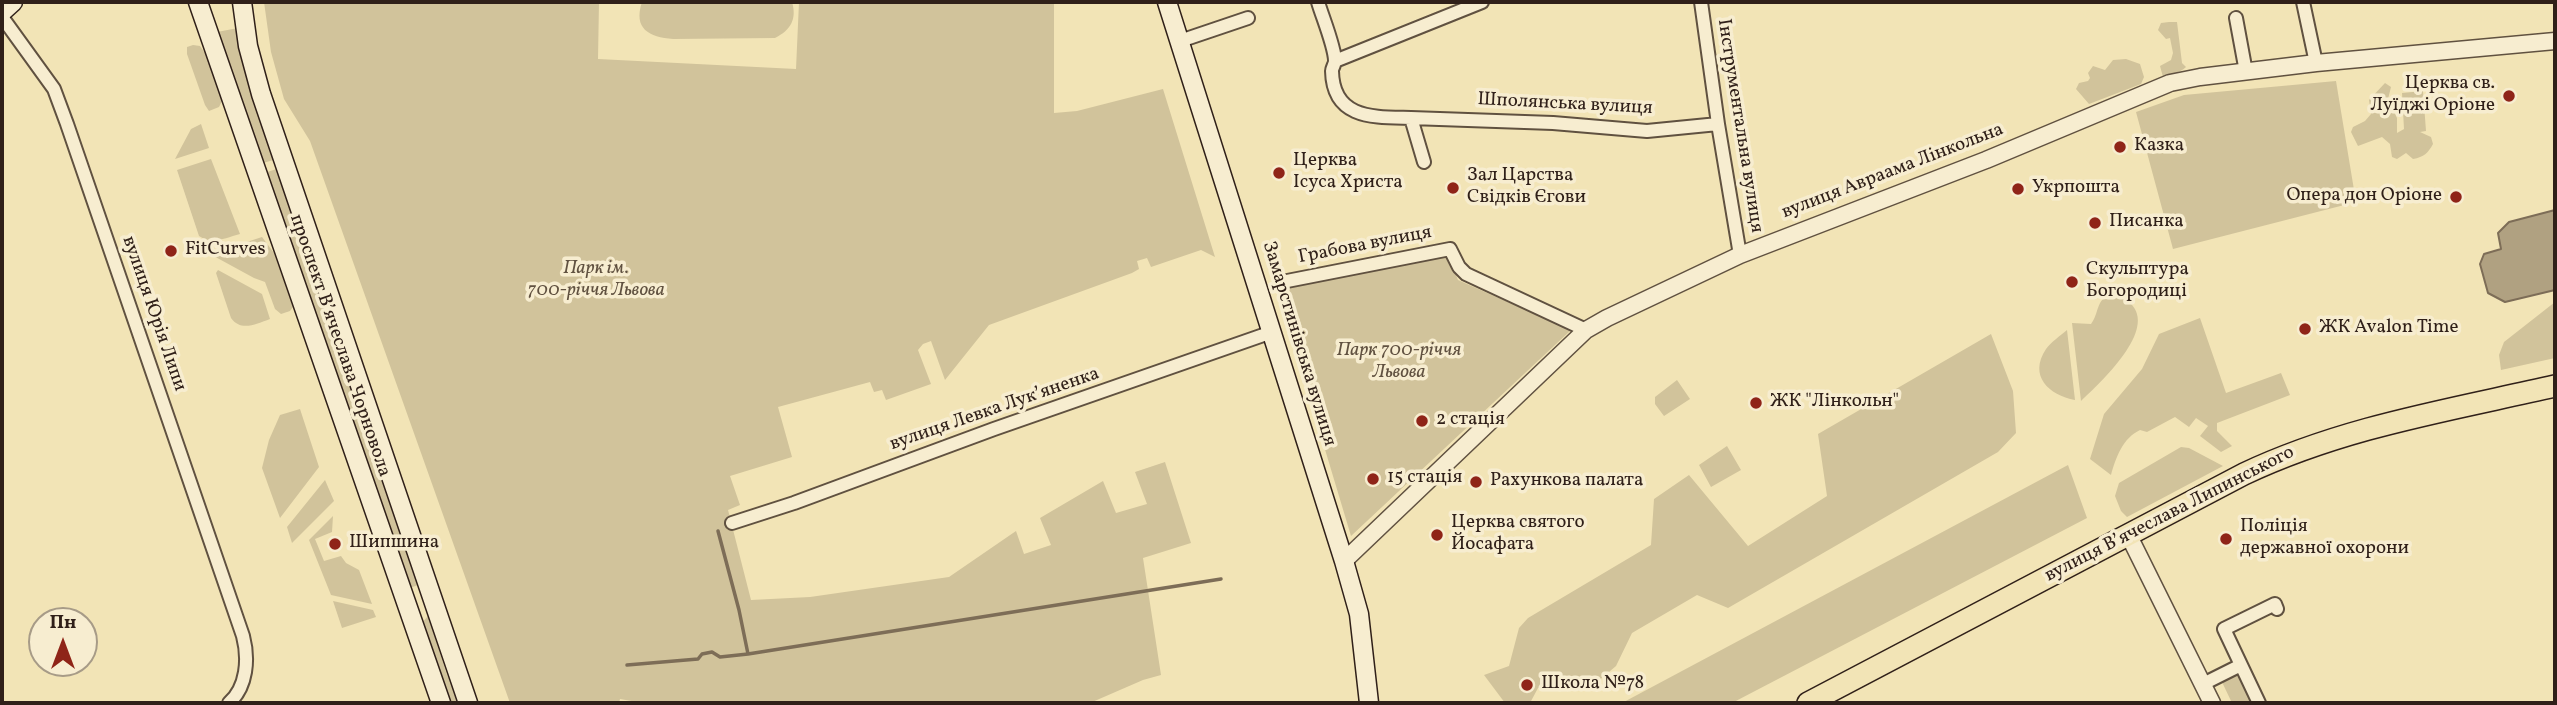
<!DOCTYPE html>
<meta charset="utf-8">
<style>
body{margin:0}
#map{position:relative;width:2557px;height:705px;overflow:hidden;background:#f2e4b6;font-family:Vollkorn,serif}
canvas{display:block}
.frame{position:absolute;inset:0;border:4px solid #302019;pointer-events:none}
.north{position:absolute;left:28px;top:607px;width:70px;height:70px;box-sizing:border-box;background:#f7edd0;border:2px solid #a79b87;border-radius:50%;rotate:0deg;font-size:19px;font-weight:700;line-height:28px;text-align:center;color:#302019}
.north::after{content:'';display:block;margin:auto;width:24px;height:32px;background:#8f2418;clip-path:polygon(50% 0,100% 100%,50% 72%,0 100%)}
</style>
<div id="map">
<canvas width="2557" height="705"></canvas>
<div class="frame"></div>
<div class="north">Пн</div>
</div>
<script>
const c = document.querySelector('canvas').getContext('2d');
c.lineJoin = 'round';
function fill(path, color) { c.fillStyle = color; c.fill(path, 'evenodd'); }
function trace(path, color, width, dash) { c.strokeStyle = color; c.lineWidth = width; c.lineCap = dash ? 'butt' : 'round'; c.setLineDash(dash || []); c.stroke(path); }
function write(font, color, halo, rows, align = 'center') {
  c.font = font + ' Vollkorn,serif'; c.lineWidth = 7; c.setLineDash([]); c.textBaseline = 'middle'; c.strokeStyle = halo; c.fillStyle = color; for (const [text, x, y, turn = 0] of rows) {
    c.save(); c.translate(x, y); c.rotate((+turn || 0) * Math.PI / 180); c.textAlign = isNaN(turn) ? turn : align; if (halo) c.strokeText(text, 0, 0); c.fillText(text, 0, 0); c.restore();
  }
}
const green = new Path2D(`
 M264 2H599L598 59 796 69 799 2 1054 3V113L1077 111 1163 89 1215 257 1201 250 1151 267 1147 258 1137 261 1139 269 1132 273 989 325 945 380 931 341 923 344 918 350 931 384 886 400 882 390 874 392 870 382 778 407 792 457 730 476 740 505 728 510 751 600 810 597 949 577 1016 531 1024 554 1051 545 1040 518 1103 481 1116 513 1147 504 1135 472 1165 462 1191 543 1143 558 1161 675 1143 680 1090 703H643L620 699 619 703 592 701 589 703H510L310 141 284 99 271 52Z
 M642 2H792C797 19 791 30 775 38L673 39C649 37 633 29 642 2Z
 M2169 22H2177L2182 63 2186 67C2180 73 2173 72 2167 78L2163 77 2160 66 2171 60 2173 53 2170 38 2166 39 2158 30 2161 23Z
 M238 28 247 78 277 159 263 163 217 32Z
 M193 45 200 46 210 60 222 101 219 107 209 111 205 105 187 54V47Z
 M2126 59 2140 64 2144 77 2141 84 2089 104 2076 89 2079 83 2088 81 2090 78 2088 73 2093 66 2105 70 2113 60Z
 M2336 81 2356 202 2173 249 2136 112 2184 95Z
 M2385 83 2391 87 2388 99 2397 118V133L2404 129 2402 93 2423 91 2426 131 2420 132 2431 137 2433 144C2428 153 2424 157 2413 159L2406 153 2397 159 2392 157 2390 144 2382 137 2358 146 2351 132 2353 127 2365 121 2371 114 2369 100Z
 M201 124 209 148 175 159 191 129Z
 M211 159 240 234C225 238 212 245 199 236L177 170Z
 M280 168 422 584 409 588 267 172Z
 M262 237 274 253 293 307 290 311 281 314 275 309 265 282 254 278 210 254Z
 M1448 256 1458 280 1571 330 1351 536 1275 283 1278 289Z
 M218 270 262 294 270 319C256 324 241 332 231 318L216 273Z
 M2110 295C2118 295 2124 297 2130 303 2159 329 2100 383 2081 401L2072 323 2091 324C2099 314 2096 299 2110 295Z
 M2555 302V358L2501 370 2499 355 2504 342Z
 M2200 318 2226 393 2281 373 2290 395 2217 423V431L2232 446 2221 452 2200 436 2208 426 2196 418 2189 427 2175 417 2147 432 2140 430C2123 438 2116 457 2111 475L2090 459 2104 414 2142 369 2159 334Z
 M2067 330 2075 400C2049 395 2028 376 2046 349 2051 342 2060 336 2067 330Z
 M1991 334 2013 391 2016 433 1998 452 1728 608 1697 595 1632 633 1616 666 1596 683 1579 691 1538 688 1530 703H1505L1484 675 1509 666 1519 628 1528 618 1651 545 1654 499 1689 475 1748 546 1827 496 1818 434Z
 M1677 380 1690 399 1664 416 1655 404V397Z
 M300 409 319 467 280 518 262 468 269 440 280 415Z
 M1727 446 1741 470 1711 487 1699 465Z
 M2181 447 2189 448 2223 466 2127 517 2121 511 2115 496 2119 483Z
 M2068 465 2087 518 1732 703H1622Z
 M325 480 334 501 292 543 287 527Z
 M333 516 332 532 315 539 324 561 341 556 346 563 359 570 372 604 331 595 309 540Z
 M333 601 373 610 376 617 342 628Z
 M428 616 447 675 463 703H449L422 623Z
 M2240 674 2254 703H2232L2222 682Z`);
const water = new Path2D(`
 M2555 210V290L2505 302 2488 293 2480 264 2484 254 2501 249 2498 233 2509 222Z`);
const stream = new Path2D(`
 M718 531 739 610 748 654 1221 579
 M627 665 698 659 702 654 712 652 720 657 748 654`);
const minor = new Path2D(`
 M1318 2C1322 16 1335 47 1335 61 1335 64 1332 68 1332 71 1333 120 1375 117 1411 118L1424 162
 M1701 2 1718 124 1740 255
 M2303 2 2316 63
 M2 17 54 89 67 124 243 636C249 659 247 687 229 703
 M2236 18 2246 72
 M1180 41 1248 18
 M1335 61 1482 2
 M1411 118 1553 123 1647 131 1718 124
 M1287 281 1450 249 1459 267 1466 274 1586 330
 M732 523 794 503 994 429 1272 332
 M2241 665 2259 703
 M2209 681 2241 665 2224 629 2275 604 2277 609`);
const tertiary = new Path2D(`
 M2128 534 2212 703
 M1344 561 1586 330 1607 318 1740 255 1986 160 2170 83 2200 77 2316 63 2555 41`);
const secondary = new Path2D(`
 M198 2 441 703
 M242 2 248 46 261 94 468 703
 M1167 2 1344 561 1359 614 1369 703
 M2 12 13 2`);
const primary = new Path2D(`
 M1808 703 2244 474C2343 427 2450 410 2555 386`);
const markers = [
 [2509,96,7,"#8f2418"],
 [2120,147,7,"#8f2418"],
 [1279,173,7,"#8f2418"],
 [1453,188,7,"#8f2418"],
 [2018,189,7,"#8f2418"],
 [2456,197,7,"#8f2418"],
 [2095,223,7,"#8f2418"],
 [171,251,7,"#8f2418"],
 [2072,282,7,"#8f2418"],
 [2305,329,7,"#8f2418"],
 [1756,403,7,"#8f2418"],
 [1422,421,7,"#8f2418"],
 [1373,479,7,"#8f2418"],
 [1476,482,7,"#8f2418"],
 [1437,535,7,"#8f2418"],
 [2226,539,7,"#8f2418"],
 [335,544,7,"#8f2418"],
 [1527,685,7,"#8f2418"]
];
const poiNames = [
 ["Церква св.",2495,85,"right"],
 ["Луїджі Оріоне",2495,107,"right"],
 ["Казка",2134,147],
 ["Церква",1293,162],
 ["Ісуса Христа",1293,184],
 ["Зал Царства",1467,177],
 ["Свідків Єгови",1467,199],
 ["Укрпошта",2032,189],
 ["Опера дон Оріоне",2442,197,"right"],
 ["Писанка",2109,223],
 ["FitCurves",185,251],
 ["Скульптура",2086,271],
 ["Богородиці",2086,293],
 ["ЖК Avalon Time",2319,329],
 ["ЖК \"Лінкольн\"",1770,403],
 ["2 стація",1436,421],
 ["15 стація",1387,479],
 ["Рахункова палата",1490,482],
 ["Церква святого",1451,524],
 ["Йосафата",1451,546],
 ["Поліція",2240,528],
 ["державної охорони",2240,550],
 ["Шипшина",349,544],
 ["Школа №78",1541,685]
];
const streetNames = [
 ["Шполянська вулиця",1565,105,3],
 ["Інструментальна вулиця",1739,126,81],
 ["вулиця Авраама Лінкольна",1893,172,-21],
 ["Грабова вулиця",1365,246,-11],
 ["вулиця Юрія Липи",153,314,71],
 ["Замарстинівська вулиця",1298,344,73],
 ["проспект Вʼячеслава Чорновола",339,346,71],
 ["вулиця Левка Лукʼяненка",995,410,-19],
 ["вулиця Вʼячеслава Липинського",2170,515,-27]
];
const parkNames = [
 ["Парк ім.",596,270],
 ["700-річчя Львова",596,292],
 ["Парк 700-річчя",1399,352],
 ["Львова",1399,374]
];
fill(green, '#d1c39b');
fill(water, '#b0a181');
trace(water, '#7d6d57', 2);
trace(stream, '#7d6d57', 3.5);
trace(minor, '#605140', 16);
trace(tertiary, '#605140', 19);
trace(secondary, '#302019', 21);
trace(primary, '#302019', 24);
trace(minor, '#f7edd0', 12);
trace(tertiary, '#f7edd0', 16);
trace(secondary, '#f7edd0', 18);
trace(primary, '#f2e4b6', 21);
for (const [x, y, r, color] of markers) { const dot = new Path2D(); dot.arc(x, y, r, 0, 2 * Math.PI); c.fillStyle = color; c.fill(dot); trace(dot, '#f7edd0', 2.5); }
write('19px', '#302019', '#f7edd0', poiNames, 'left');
write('19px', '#302019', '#f7edd0', streetNames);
write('italic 19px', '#605140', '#f7edd0', parkNames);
</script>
